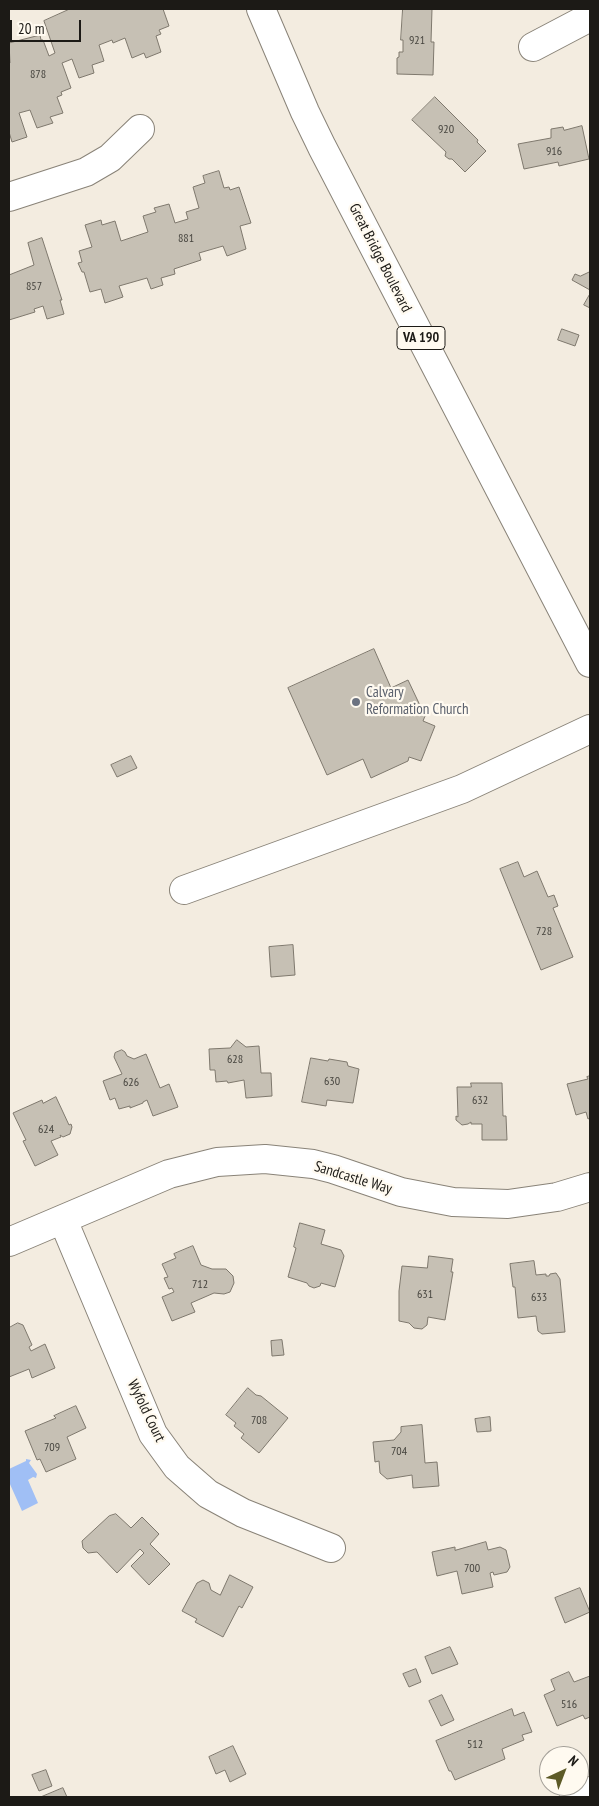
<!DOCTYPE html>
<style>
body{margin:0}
#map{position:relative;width:599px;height:1806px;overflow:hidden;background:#f3ece0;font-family:"PT Sans Narrow",sans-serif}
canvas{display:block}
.frame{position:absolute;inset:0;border:10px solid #1c1a16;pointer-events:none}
.north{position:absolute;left:539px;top:1746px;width:50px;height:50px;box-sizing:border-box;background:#fffaf0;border:1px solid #a4a099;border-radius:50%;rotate:43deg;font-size:14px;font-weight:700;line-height:20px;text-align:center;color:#1c1a16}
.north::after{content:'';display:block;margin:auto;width:18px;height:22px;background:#5d5a27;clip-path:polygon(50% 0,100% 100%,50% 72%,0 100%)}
.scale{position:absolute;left:10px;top:20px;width:71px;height:22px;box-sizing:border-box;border:2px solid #1c1a16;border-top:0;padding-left:6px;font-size:15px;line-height:18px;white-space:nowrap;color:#1c1a16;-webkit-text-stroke:4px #fffaf0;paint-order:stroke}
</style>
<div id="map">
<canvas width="599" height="1806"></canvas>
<div class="frame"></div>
<div class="north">N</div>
<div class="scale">20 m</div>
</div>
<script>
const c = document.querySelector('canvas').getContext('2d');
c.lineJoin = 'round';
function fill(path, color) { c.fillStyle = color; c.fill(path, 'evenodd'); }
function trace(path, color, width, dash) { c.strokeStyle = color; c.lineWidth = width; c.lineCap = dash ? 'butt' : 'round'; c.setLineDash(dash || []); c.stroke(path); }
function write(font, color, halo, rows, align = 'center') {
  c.font = font + ' "PT Sans Narrow",sans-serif'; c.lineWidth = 4.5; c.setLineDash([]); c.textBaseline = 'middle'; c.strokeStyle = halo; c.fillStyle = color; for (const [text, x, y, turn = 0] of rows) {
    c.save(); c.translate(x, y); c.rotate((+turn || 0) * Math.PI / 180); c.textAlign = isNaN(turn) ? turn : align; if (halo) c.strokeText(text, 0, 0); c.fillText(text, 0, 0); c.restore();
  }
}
const water = new Path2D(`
 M26 1459 31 1460 29 1463 37 1474 36 1478 33 1477 28 1480 38 1503 22 1511 9 1482V1469L26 1461Z`);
const building = new Path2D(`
 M70 9H163L169 26 159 30 161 34 156 36 161 52 146 58 144 53 132 58 125 38 113 43 112 40 99 45 104 61 92 65 94 73 79 78 72 59 62 63 71 88 61 92 62 95 57 97 63 113 50 117 53 123 37 128 30 110 19 113 27 137 12 142 9 132V63H10L9 43 40 35 41 40H43L49 56 55 53 44 21Z
 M403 9H432L431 42H434L433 75 397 74V58L399 57V52H403V40H401Z
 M435 97 478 140 477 142 486 151 465 172 452 159H449L445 156 446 152 412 120Z
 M582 126 589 159 559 166 558 162 524 169 518 144 551 138V129L563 127 564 130Z
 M219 171 224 188 229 187 230 190 239 187 251 223 240 226 246 249 227 256 223 246 199 253 201 260 174 269 175 274 161 278 163 285 151 289 147 278 119 286 123 297 105 303 101 289 90 292 84 272H82L78 263 82 262 79 251 92 247 85 225 101 220 102 225 115 221 121 241 148 232 143 216 156 212 154 208 169 204 175 223 188 219 186 212 199 208 193 187 205 183 203 176Z
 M42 238 62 300H60L64 314 47 319 43 306 34 309 35 312 9 320V275L34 265 28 243Z
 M590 272V290L572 280 575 274 580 276Z
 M590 294V308L584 305Z
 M562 329 579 335 575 346 558 340Z
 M374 649 391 688 408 680 425 716 423 721 435 726 421 761 409 757 408 761 371 778 363 759 327 775 288 688Z
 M131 756 137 768 117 777 111 765Z
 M518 862 524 877 537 871 548 897 554 895 558 906 553 908 573 957 541 970 500 869Z
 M293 945 295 975 271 977 269 947Z
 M237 1040 246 1047 259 1046 261 1073H271L272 1096 246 1098 244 1080 228 1083 227 1081 216 1082 215 1070H210L209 1049 230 1048Z
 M122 1050 125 1052 127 1056 134 1059 146 1054 160 1088 169 1084 178 1107 153 1116 147 1100 143 1102V1103L130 1108V1106L119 1109 115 1098 110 1100 103 1081 122 1074 114 1057 115 1053Z
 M311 1058 328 1061 329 1059 347 1062 348 1066 359 1069 353 1103 327 1100 326 1106 302 1102Z
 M590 1076V1118L588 1119 586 1112 576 1115 567 1084 588 1079 587 1077Z
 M471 1083H502L503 1116H506L507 1140H482V1124H471V1122L468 1124 462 1125 456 1120V1116L458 1117 457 1087H471Z
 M56 1097 69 1125 71 1124 72 1127 70 1134 63 1137 60 1135 61 1137 51 1141 58 1155 35 1166 23 1141 26 1140 13 1113 42 1100 43 1103Z
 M300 1223 325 1230 321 1244 341 1250 344 1256 335 1287 321 1283 320 1286 314 1288 309 1286 307 1283 288 1277 296 1248 294 1247Z
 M193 1246 201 1265 212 1269H226L233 1276 234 1283 230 1292 224 1294 214 1293 191 1303 195 1312 172 1321 162 1297 174 1292 172 1288 169 1289 164 1278 168 1277 162 1264 176 1258 174 1254Z
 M429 1256 453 1259 451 1272H453L445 1320 428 1317 427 1325 422 1329 414 1328 409 1323 399 1321V1291L402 1266 427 1268Z
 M534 1261 536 1275 546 1274V1276H549L550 1274 556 1273 560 1279 565 1332 542 1334 538 1331 536 1316 518 1318 515 1287H513L510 1264Z
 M18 1323 23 1325 32 1345 29 1347 31 1351 45 1344 55 1368 32 1378 29 1369 9 1377V1328Z
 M282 1340 284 1355 272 1356 271 1341Z
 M248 1388 256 1395 261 1396 288 1418 259 1453 241 1438 244 1434 234 1426 236 1423 226 1415Z
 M76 1406 86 1428 67 1437 76 1459 46 1472 40 1459 37 1460 25 1431 56 1418 54 1416Z
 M490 1417 491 1431 477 1432 475 1419Z
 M422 1425 425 1463 437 1462 439 1486 413 1488 412 1475 387 1479 380 1473 379 1461 375 1462 373 1442 394 1440 401 1432V1427Z
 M116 1514 131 1528 142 1517 159 1534 150 1544 170 1564 149 1585 131 1566 144 1553 140 1549 117 1573 97 1552 88 1553 83 1548 82 1541 109 1516Z
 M486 1542 488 1550 500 1547 506 1550 510 1567 507 1572 494 1575 493 1572 490 1573 493 1587 462 1594 457 1571 437 1576 432 1552 455 1547V1550Z
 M230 1575 253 1587 242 1608 239 1606 223 1637 195 1622 197 1619 182 1611 197 1583 203 1580 209 1583 211 1590 220 1595Z
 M580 1588 590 1612 565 1623 555 1598Z
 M450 1647 458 1664 432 1674 425 1657Z
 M416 1669 421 1682 409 1687 403 1674Z
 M569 1672 574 1682 590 1676V1717L585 1719 583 1715 557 1726 544 1695 555 1690 551 1680Z
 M442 1695 454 1720 441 1726 429 1701Z
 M512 1709 514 1716 524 1712 532 1732 522 1735 524 1740 502 1749 505 1759 455 1780 451 1771H449L436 1741Z
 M233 1746 246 1774 230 1782 225 1770 216 1774 209 1757Z
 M46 1770 52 1786 39 1791 32 1775Z
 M63 1788 67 1797H41Z`);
const minor = new Path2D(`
 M533 47 590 17
 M9 197 86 172 110 158 140 129
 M184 890 462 789 590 729
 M63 1220 153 1434 177 1467 208 1494 243 1513 331 1548
 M9 1242 169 1174 217 1162 265 1159 313 1164 333 1169 401 1192 453 1202 508 1204 557 1197 590 1187
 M574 1797 590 1791`);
const major = new Path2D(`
 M261 9 305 112 322 147 590 663`);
const markers = [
 [356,702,5,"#6b7280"]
];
const numberNames = [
 ["921",417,41],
 ["878",38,75],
 ["920",446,130],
 ["916",554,152],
 ["881",186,239],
 ["857",34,287],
 ["728",544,932],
 ["628",235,1060],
 ["630",332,1082],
 ["626",131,1083],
 ["632",480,1101],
 ["624",46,1130],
 ["712",200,1285],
 ["631",425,1295],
 ["633",539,1298],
 ["708",259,1421],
 ["709",52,1448],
 ["704",399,1452],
 ["700",472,1569],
 ["516",569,1705],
 ["512",475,1745]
];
const shields = [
 [421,338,48]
];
const shieldNames = [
 ["VA 190",421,338]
];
const streetNames = [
 ["Great Bridge Boulevard",380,258,63],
 ["Sandcastle Way",353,1178,17],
 ["Wyfold Court",146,1411,64]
];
const worshipNames = [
 ["Calvary",366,693],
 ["Reformation Church",366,710]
];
fill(water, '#a0bff5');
fill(building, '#c6c0b4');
trace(building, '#7e786d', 1);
trace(minor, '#898378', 30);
trace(major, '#898378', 30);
trace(minor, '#fff', 28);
trace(major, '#fff', 28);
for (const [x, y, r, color] of markers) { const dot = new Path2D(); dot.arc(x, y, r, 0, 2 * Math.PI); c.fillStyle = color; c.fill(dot); trace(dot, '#fffaf0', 2); }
write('12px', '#46443e', null, numberNames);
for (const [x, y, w] of shields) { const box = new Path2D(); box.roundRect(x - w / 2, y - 11.5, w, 23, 4); c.fillStyle = '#fffaf0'; c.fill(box); trace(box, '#1c1a16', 1); }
write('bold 14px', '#1c1a16', null, shieldNames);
write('15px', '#1c1a16', '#fffaf0', streetNames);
write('15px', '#5b616d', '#fffaf0', worshipNames, 'left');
</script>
